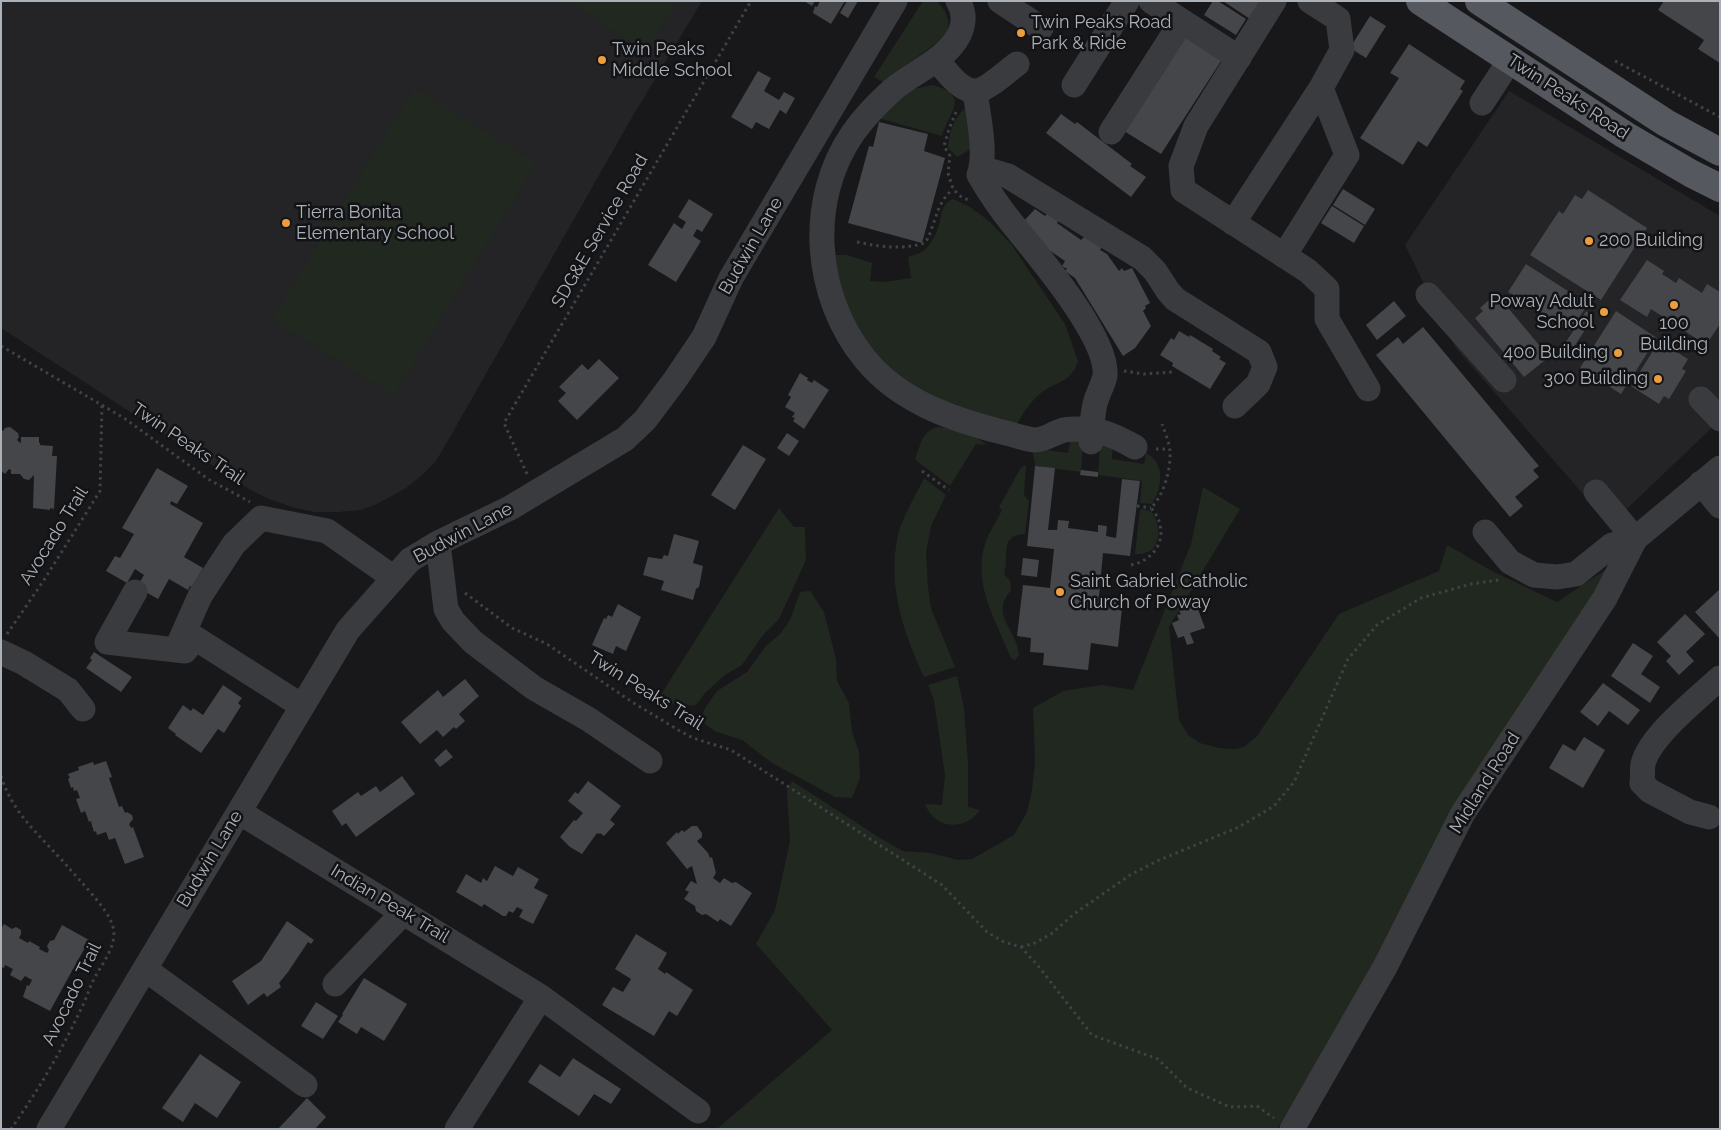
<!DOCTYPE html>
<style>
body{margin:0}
#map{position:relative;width:1721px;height:1130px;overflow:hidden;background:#18181a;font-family:Raleway,sans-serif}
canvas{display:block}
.frame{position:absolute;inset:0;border:2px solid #abb1b9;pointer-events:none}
</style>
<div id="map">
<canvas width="1721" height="1130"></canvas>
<div class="frame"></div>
</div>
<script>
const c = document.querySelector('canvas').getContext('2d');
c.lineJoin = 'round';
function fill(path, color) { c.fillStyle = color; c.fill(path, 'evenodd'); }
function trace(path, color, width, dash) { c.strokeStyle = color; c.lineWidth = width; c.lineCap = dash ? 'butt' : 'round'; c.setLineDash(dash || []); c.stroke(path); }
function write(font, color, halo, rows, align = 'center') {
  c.font = font + ' Raleway,sans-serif'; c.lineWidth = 5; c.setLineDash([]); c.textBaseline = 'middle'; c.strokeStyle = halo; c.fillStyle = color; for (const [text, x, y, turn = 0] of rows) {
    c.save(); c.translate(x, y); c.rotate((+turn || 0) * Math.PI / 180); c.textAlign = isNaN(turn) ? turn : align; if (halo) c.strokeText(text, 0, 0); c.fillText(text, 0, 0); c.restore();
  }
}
const built = new Path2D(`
 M1 1H702L631 119 446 444 436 461 421 476 406 488 377 504 361 510 338 512H315L295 508 269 499 249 489 1 328Z
 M1509 91 1720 216V420L1610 525 1455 347 1405 245Z`);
const green = new Path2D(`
 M567 1H678L646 51Z
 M923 1H937C949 14 953 26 942 39L893 74 885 83 874 77Z
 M933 85C971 96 949 112 942 136L878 118 913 89Z
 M414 88 536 163 394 395 272 320Z
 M965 109 971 149 957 157 948 148C949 135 953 117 965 109Z
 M953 199 970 207 989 221 1011 244 1065 324 1078 361C1072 383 1056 381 1041 393 1030 402 1024 412 1017 424L1006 423 919 392 874 355 848 310 831 255H847L872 263 870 281 884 282 911 278 908 257C913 255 919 254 923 251 930 246 937 233 939 225 942 214 941 204 953 199Z
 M937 427C949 427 979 436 986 445L976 444 950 486 918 462 915 459C921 445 921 432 937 427Z
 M1070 441H1083L1081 472 1035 466 1033 453 1034 448 1068 453Z
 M1100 443 1113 445 1112 459 1144 464 1146 453C1166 463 1162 489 1152 504L1140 503 1142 481 1098 475Z
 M1025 465H1026L1024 495 1029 501 1025 534C998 536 1010 555 1004 574L1010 581 1011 590C989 616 1017 628 1019 655L1015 660 1011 658C997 623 972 584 985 544 989 532 996 522 1002 510L999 507 1020 469Z
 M924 478 946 495 931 526 926 552 928 587 931 608 955 667 924 677C903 631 887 586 898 535 901 520 917 493 924 478Z
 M1203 487 1240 509 1169 627 1179 720 1188 735 1200 743 1219 748 1235 749 1244 747 1257 736 1339 614 1439 571 1447 545 1492 571 1557 602 1617 562 1277 1129H717L832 1030 756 944 775 910 790 841 787 791 792 781 880 838 903 851 931 853 958 860 972 859 1014 835 1027 812 1032 790 1035 762 1033 708 1063 691 1102 685 1133 690 1191 544Z
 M779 508 794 527H805L806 560 779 619 763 635 742 665 725 675 705 693 696 705C682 707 670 706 660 696Z
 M1140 509 1151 511C1159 523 1162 535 1153 549L1143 554H1135Z
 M810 591 824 612 836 659 837 681 849 703 852 731 859 752 860 778 852 798 835 797 772 763 742 740 715 731 701 721 705 708 717 691 747 672 766 646 780 634 790 620 800 592Z
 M957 676 964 708 968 764V807L980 810C965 832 934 829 925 804L942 805 945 775 934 700 928 685Z`);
const building = new Path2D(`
 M804 1H815L812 6Z
 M820 1H845L831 24 813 13 815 6 817 7Z
 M847 1H858L848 18 840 13Z
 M1213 1H1218L1246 19 1236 35 1204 15Z
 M1223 1H1258L1260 3 1250 19Z
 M1664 1 1720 2V63L1698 49 1704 40 1658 10Z
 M1370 16 1386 26 1366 58 1350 48Z
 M1186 34 1223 58 1161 154 1124 131Z
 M1409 44 1465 81 1460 89 1463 91 1427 147 1418 141 1403 165 1360 138 1399 78 1390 73Z
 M758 71 771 78 764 91 779 100 784 92 795 98 786 114 780 110 769 129 756 122 752 129 731 117Z
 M1061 114 1075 124 1077 122 1132 164 1130 166 1146 177 1131 197 1046 133Z
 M879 122 928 134 924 151 945 158 922 243 848 223 869 146 873 147Z
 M1343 189 1375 209 1365 225 1333 205Z
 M1588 190 1647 228 1601 300 1530 255 1559 211 1563 214 1575 195 1582 199Z
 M689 199 713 214 702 232 697 229 693 236 701 241 676 282 648 265 674 223 682 229 686 222 678 217Z
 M1332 206 1364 226 1354 243 1321 223Z
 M1035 209 1045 216 1047 214 1058 221 1057 223 1081 240 1084 237 1102 247 1100 250 1107 254 1119 271 1122 268 1124 271 1132 268 1150 303 1145 306 1146 308 1143 311 1151 326 1135 348 1123 356 1075 278 1065 271 1067 269 1062 266 1065 261 1049 250 1022 223Z
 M1647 260 1664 271 1662 274 1676 283 1679 278 1702 293 1707 284 1720 292V324L1706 345 1651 309 1647 317 1620 300Z
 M1526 264 1588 304 1570 331 1508 292Z
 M1499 297 1549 357 1524 377 1475 318 1483 311 1480 308 1490 299 1493 302Z
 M1394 301 1406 316 1377 340 1366 325Z
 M1586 311 1594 316 1574 347 1566 342Z
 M1616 311 1657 338 1621 394 1580 368Z
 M1423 327 1539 466 1533 470 1539 477 1515 497 1523 506 1510 517 1376 355 1398 337 1403 344Z
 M1179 331 1189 337 1190 335 1213 349 1212 351 1221 357 1219 359 1226 363 1210 389 1172 366 1173 363 1160 355 1171 338 1174 340Z
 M1659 341 1688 359 1682 369 1686 371 1669 399 1664 396 1659 404 1631 386Z
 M599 359 619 378 577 420 558 401 566 393 559 387 582 364 588 370Z
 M800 373 808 378 807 380 812 383 814 380 829 390 804 429 793 421 795 418 792 417 795 413 785 407 791 397 788 395Z
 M10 427 18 433 19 437 17 440 19 442 21 443V437H39V443H40V445L53 446 52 456H57L54 509 50 508V510L33 508 34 475 29 480 24 479 20 474H11V470L9 469 5 474 1 471V430L3 431 5 428Z
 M787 433 799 441 789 456 777 448Z
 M743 445 766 459 735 510 711 495Z
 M1035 466 1055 468 1048 530H1057L1058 520 1069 521 1068 528 1098 532V525L1107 526 1106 536 1116 538 1122 479 1140 481 1130 556 1103 553 1099 596 1123 598 1118 647 1091 643 1088 670 1043 665 1044 653 1030 652 1031 638 1017 636 1023 585 1050 588 1054 549 1027 546Z
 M157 468 188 486 177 504 171 501 170 504 203 523 184 557 203 568 192 587 190 586 188 590 169 579 158 599 137 587 144 575 135 569 127 583 106 571 115 556 120 558 134 534 122 528Z
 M1081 470 1098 472V477L1080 475Z
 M674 534 699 541 693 563 703 566 699 587 696 589 693 600 661 590 664 581 643 575 648 557 662 559 664 555 668 556Z
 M1023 558 1039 560 1037 577 1021 575Z
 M1720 589V639L1695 612Z
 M618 604 641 617 626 651 616 646 613 654 592 645 604 618 606 619 608 615 612 617Z
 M1196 604 1205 628 1190 633 1194 643 1187 645 1184 636 1178 638 1172 623 1179 620 1177 615 1181 614 1179 611Z
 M1685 614 1705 634 1686 652 1694 661 1679 675 1666 661 1671 656 1657 642Z
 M1633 643 1653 656 1641 674 1660 687 1650 703 1611 676Z
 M94 652 132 677 121 692 86 668 92 660 90 658Z
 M465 679 479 696 459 714 465 721 456 729 454 727 443 737 437 730 420 744 401 722 438 690 443 697Z
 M1603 683 1640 710 1628 725 1609 711 1598 726 1580 712Z
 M223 685 242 698 238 703 241 706 224 733 218 729 201 753 175 735 176 734 168 728 183 705 191 711 193 708 203 715Z
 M1584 737 1605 750 1583 788 1549 768 1563 744 1575 751Z
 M446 749 453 757 440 767 434 760Z
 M106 761 112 777 109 778 119 807 122 806 125 813 127 812 132 815 133 819 129 824 131 828 133 827 144 857 125 864 115 838 109 840 106 832 97 835 96 831 94 832 91 822 92 821 89 822 85 811 81 813 76 799 80 798 77 790 74 791 73 787 71 788 68 779 70 778 68 774 79 770 78 767 93 762 94 765Z
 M402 776 415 794 356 837 346 823 342 826 332 811 358 792 361 796 376 786 380 792Z
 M588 781 621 806 610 820 615 824 604 836 600 833 599 834 597 833 582 854 570 847 560 837 574 820 576 821 583 813 568 801 575 792 578 794Z
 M692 826H697L702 833V837L697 841 708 853 710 858 712 857 716 873 713 878 720 883 724 878 732 883 736 882 752 893 731 926 720 919 718 922 706 914 702 915 696 911 695 906 684 899 689 892 685 890 691 881 697 884 692 866 687 869 666 843 677 832 678 834 682 830 684 832Z
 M495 866 513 876 518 867 539 879 534 888 548 895 533 924 519 917 523 910 517 907 513 913 509 911 506 916H503L484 904 482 907 456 892 466 874 481 883 483 878 487 881Z
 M287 921 314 940 311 944 308 942 288 972 279 983 281 987 267 997 264 993 248 1005 232 981 261 961Z
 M4 924 12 929 16 927 21 930V934L19 938 28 943 29 941 40 947 39 949 47 953 49 950 47 946 50 941 54 940 62 925 89 940 77 962 78 963 74 970 73 969 50 1011 23 997 27 985 29 986 32 980 25 976 21 981 10 975 13 969 5 965 4 968 1 967V929Z
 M636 934 667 953 658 969 665 974 666 972 693 990 677 1016 669 1011 654 1036 602 1005 613 987 623 992 631 979 615 969Z
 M364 978 407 1004 384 1041 361 1027 357 1034 338 1022 343 1015 342 1014Z
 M316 1002 338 1016 323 1039 301 1026Z
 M200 1054 241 1082 217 1118 195 1103 183 1122 162 1108Z
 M573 1058 621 1089 611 1104 594 1094 579 1116 528 1082 540 1064 560 1077Z
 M307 1098 326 1117 315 1129H278Z`);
const path = new Path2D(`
 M1615 61 1720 117
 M956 112 949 129 944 146 950 156 948 173 953 189 960 196 970 201
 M857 242C881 247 901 250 925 243 937 223 934 206 953 189
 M1 346 124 418 208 479 250 502
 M1124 371 1144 374 1172 372
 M1156 449H1169
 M922 471 949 490
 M527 474 504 423 751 1
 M1137 506 1151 508
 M1131 565C1150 561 1165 545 1160 525 1159 518 1155 513 1151 508 1164 495 1171 469 1170 451 1169 442 1165 432 1162 424
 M465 593 512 628 547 644 632 702 680 731 693 738 731 750 942 885 987 932 1004 942 1021 947 1039 967 1092 1035 1158 1059 1187 1088 1230 1107 1257 1106 1274 1118
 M7 634 44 580 100 491 102 405
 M1 776C13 815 42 837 68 867 79 880 107 908 112 924 120 945 100 965 92 983 88 992 85 1002 80 1011 61 1052 37 1092 11 1129
 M1021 947 1035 943 1051 934 1074 914 1130 875 1157 861 1239 827 1274 806 1294 782 1348 659 1377 625 1421 598 1471 584 1499 580`);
const minor = new Path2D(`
 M958 1C966 14 964 28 956 40 940 64 908 74 888 94 875 106 863 119 853 133 806 201 814 296 865 359 899 401 951 419 1002 432 1012 434 1025 439 1035 440 1045 440 1055 432 1064 430 1068 429 1074 429 1079 429 1101 429 1117 437 1135 447
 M1000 1 1041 28
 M1151 1 1239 58
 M1274 1 1196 126 1181 166 1183 190 1308 271 1327 289V319L1368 389
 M937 59C944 69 960 91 975 91 986 91 1007 71 1017 64
 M1074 85 1127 1
 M975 91C978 115 987 153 979 175 989 192 999 207 1011 222 1035 252 1109 337 1105 376 1103 385 1097 395 1095 404 1092 416 1092 430 1091 442
 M1482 103 1510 60
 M1111 132 1182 21
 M981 168 1008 176 1142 258 1155 271 1168 291 1175 299 1259 352 1265 367 1258 384 1235 406
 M1233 223 1321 88 1342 50 1338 19 1310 1
 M1284 256 1347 155 1321 88
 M1428 295 1504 380
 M1701 399 1720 419
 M1701 483 1720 506
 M1596 492 1635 539
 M1485 532 1510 562 1534 575 1557 577 1576 574 1612 545 1635 539
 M438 543 446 609 453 621 473 642 534 688 588 719 650 761
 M135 592 107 642 185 651 195 638 302 706
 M176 650 200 596 234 544 261 518 327 531 394 578
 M1 652 24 663 68 690 83 709
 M239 812 541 997 698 1111
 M1709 817 1690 812 1650 791 1642 783C1643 777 1642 770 1643 764 1649 737 1699 697 1720 678
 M145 969 305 1085
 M335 984 403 913
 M49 1129 348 630 410 560 438 543 510 508 625 439 645 420 675 380 704 337 731 278 895 1
 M457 1129 541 997
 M1292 1129 1385 967 1463 813 1605 598 1635 539 1720 468`);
const major = new Path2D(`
 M1420 1 1625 135 1692 174 1720 188
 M1479 1 1666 123 1720 152`);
const markers = [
 [1021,33,5,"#ec9d3e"],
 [602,60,5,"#ec9d3e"],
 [286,223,5,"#ec9d3e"],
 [1589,241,5,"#ec9d3e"],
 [1674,305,5,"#ec9d3e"],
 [1604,312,5,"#ec9d3e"],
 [1618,353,5,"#ec9d3e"],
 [1658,379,5,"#ec9d3e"],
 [1060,592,5,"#ec9d3e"]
];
const poiNames = [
 ["Twin Peaks Road",1031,23],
 ["Park & Ride",1031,44],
 ["Twin Peaks",612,50],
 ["Middle School",612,71],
 ["Tierra Bonita",296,213],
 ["Elementary School",296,234],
 ["200 Building",1599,241],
 ["Poway Adult",1594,302,"right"],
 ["School",1594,323,"right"],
 ["100",1674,324,"center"],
 ["Building",1674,345,"center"],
 ["400 Building",1608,353,"right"],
 ["300 Building",1648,379,"right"],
 ["Saint Gabriel Catholic",1070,582],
 ["Church of Poway",1070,603]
];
const streetNames = [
 ["Twin Peaks Road",1568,97,33],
 ["SDG&E Service Road",600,231,-60],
 ["Budwin Lane",751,246,-60],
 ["Twin Peaks Trail",188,444,34],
 ["Budwin Lane",463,533,-28],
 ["Avocado Trail",54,536,-58],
 ["Twin Peaks Trail",646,691,32],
 ["Midland Road",1485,783,-58],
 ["Budwin Lane",210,859,-59],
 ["Indian Peak Trail",390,904,31],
 ["Avocado Trail",72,994,-64]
];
fill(built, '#242427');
fill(green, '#202820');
fill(building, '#45464a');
trace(path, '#3f4246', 3, [2.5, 4]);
trace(minor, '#393b3f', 25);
trace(major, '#55585e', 28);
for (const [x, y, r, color] of markers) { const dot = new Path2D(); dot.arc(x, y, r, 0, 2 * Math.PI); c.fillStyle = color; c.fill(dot); trace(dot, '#131315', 2); }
write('18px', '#abb1b9', '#131315', poiNames, 'left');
write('18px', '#abb1b9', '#131315', streetNames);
</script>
